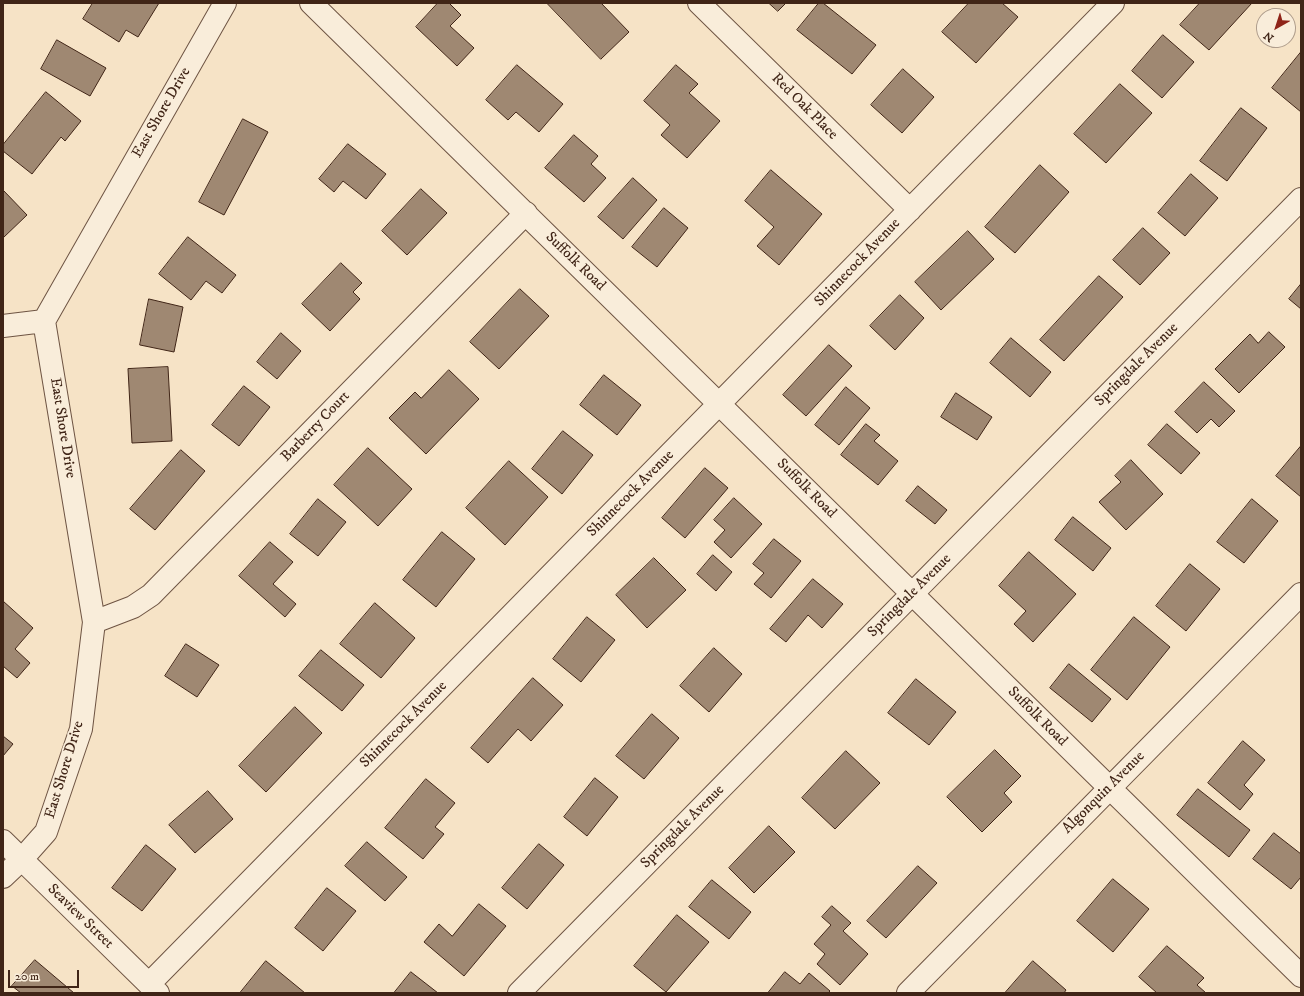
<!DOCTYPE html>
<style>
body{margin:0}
#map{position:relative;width:1304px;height:996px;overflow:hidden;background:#f6e3c6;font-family:"IM FELL DW Pica",serif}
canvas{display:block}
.frame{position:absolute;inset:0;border:4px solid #402517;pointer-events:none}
.north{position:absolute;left:1256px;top:8px;width:40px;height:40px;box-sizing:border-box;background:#f9edda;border:1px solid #af9d8c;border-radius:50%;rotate:219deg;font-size:11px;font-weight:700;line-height:16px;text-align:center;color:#402517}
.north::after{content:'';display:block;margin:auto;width:14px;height:18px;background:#8f2418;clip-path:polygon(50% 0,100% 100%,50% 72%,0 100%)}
.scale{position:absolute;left:8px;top:970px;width:71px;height:18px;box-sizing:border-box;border:2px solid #402517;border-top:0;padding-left:5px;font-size:12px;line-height:14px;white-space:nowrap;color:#402517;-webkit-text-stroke:3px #f9edda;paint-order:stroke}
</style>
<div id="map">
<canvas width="1304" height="996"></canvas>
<div class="frame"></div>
<div class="north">N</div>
<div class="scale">20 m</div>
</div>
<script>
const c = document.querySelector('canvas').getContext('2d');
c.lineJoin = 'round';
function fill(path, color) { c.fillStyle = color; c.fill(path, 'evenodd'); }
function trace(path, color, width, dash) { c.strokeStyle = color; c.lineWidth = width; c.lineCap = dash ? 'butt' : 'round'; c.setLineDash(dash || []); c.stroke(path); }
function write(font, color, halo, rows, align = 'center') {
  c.font = font + ' "IM FELL DW Pica",serif'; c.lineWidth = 3.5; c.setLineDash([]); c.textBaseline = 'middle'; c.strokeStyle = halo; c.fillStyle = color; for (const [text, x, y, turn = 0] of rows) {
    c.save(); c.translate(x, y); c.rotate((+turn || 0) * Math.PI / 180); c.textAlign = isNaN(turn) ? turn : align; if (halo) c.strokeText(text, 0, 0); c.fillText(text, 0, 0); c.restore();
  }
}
const building = new Path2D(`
 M93 3H159L138 37 126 30 119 42 83 19Z
 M438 3H449L461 15 450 26 474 48 457 66 416 27Z
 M547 3H601L629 32 601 59Z
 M769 3H786L778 11Z
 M819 3H823L876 45 852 74 797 30Z
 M969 3H1002L1018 17 976 63 942 32Z
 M1200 3H1252L1209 50 1180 25Z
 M1163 35 1194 62 1162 98 1132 71Z
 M57 40 106 68 90 96 41 69Z
 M1301 52V112L1272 88Z
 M517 65 563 104 539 132 516 112 508 120 486 100Z
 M676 65 698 84 689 93 720 121 687 158 661 135 670 125 644 101Z
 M903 69 934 97 902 133 871 105Z
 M1120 84 1152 113 1106 163 1074 134Z
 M46 92 81 121 65 141 61 137 32 174 3 151V145Z
 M1241 108 1267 128 1227 181 1200 161Z
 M243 119 268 132 224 215 199 202Z
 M574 135 598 156 591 164 606 178 584 202 545 168Z
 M348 144 386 174 366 199 343 181 334 192 319 179Z
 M1040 165 1069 192 1015 253 985 227Z
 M771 170 822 214 779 265 757 246 774 227 745 201Z
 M1191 174 1218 198 1185 236 1158 213Z
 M633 178 657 200 623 239 598 217Z
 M421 189 447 213 407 255 382 231Z
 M3 190 27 215 3 238Z
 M664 208 688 228 657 267 632 247Z
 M1143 228 1170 253 1140 285 1113 260Z
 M968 231 994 259 941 310 915 282Z
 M188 237 236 275 222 293 206 281 191 300 159 274Z
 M341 263 362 283 353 292 360 299 330 331 302 304Z
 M1099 276 1123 297 1064 361 1040 340Z
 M1301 284V309L1289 299Z
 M520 289 549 316 499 369 470 342Z
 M900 295 924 318 895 350 870 326Z
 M149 299 183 307 174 352 140 345Z
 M1269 332 1285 347 1239 393 1215 369 1250 334 1258 343Z
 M281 333 301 351 277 379 257 362Z
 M1011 338 1051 372 1030 397 990 363Z
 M829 345 852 366 806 416 783 395Z
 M168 367 172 441 132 443 128 369Z
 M449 370 479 399 426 454 389 418 415 392 421 398Z
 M604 375 641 405 617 435 580 405Z
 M1204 382 1235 411 1219 427 1211 419 1197 433 1175 412Z
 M244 386 270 407 239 446 212 425Z
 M846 387 870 408 839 445 815 425Z
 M956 393 992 417 977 440 941 417Z
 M866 424 880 435 874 441 898 461 878 485 841 455Z
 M1167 424 1200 453 1181 474 1148 445Z
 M563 431 593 455 562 494 532 469Z
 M1301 446V497L1276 476Z
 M368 448 412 489 378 526 334 485Z
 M181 450 205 471 155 530 130 509Z
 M1131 460 1163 494 1126 530 1099 502 1121 482 1115 476Z
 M509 461 548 497 505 545 466 508Z
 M705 468 728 488 685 538 662 518Z
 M918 486 947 510 935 524 906 501Z
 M734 498 762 524 731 558 714 542 725 530 714 520Z
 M318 499 346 522 318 556 290 534Z
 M1252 499 1278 521 1244 563 1217 542Z
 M1073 517 1111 548 1093 571 1055 540Z
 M442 532 475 559 436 607 403 580Z
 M774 539 801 561 771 598 754 584 764 573 753 564Z
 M270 542 293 562 273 584 296 604 285 617 239 576Z
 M1029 552 1076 594 1033 642 1014 624 1026 611 999 586Z
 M713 555 732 572 716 591 697 574Z
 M654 558 686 590 647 628 616 595Z
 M1190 564 1220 589 1186 631 1156 606Z
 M813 579 843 604 822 628 808 615 786 642 770 629Z
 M3 601 33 628 15 649 30 663 17 678 3 666Z
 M375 603 415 638 381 678 340 644Z
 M587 617 615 640 581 682 553 659Z
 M1134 617 1170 647 1127 700 1091 670Z
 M186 644 219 665 197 697 165 676Z
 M714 648 742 674 709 712 680 686Z
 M321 650 364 685 342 711 299 676Z
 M1069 664 1111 699 1092 722 1050 688Z
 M533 678 563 705 531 741 518 729 488 763 471 748Z
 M916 679 956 712 929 745 888 713Z
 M295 707 322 733 266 792 239 766Z
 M652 714 679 738 644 779 616 756Z
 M3 736 13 744 3 756Z
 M1243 741 1265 760 1244 785 1253 794 1240 810 1208 783Z
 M995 750 1021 776 1004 793 1012 802 982 832 947 797Z
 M846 751 880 783 835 829 802 798Z
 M595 778 618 797 587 836 564 817Z
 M426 779 455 803 435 827 444 834 423 859 385 828Z
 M1198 789 1250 830 1229 857 1177 815Z
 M208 791 233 819 195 853 169 825Z
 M769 826 795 852 754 893 729 868Z
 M1274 833 1301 854V877L1291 889 1253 859Z
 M367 842 407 877 385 901 345 866Z
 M539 844 564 865 527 909 502 888Z
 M146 845 176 869 142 911 112 888Z
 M918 866 937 883 886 938 867 921Z
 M1113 879 1149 909 1113 952 1077 921Z
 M712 880 751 912 729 939 689 907Z
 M327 888 356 911 323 951 295 928Z
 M479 904 506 926 464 976 424 942 439 924 452 936Z
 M832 906 851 923 843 931 868 954 840 985 817 964 825 954 814 944 831 925 822 917Z
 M677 915 709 942 666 992 634 966Z
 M1167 946 1204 978 1197 985 1206 993H1157L1139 977Z
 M35 960 74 993H21L12 986Z
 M266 961 305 993H240Z
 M1033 961 1066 990 1064 993H1005Z
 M411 972 438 993H394Z
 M785 972 800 984 809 973 830 991 828 993H768Z`);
const minor = new Path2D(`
 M311 3 1301 976
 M699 3 910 210
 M3 326 44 321
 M94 622 133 607 151 595 526 213
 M3 841 158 993
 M3 877 22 859 46 832 81 729 94 622 44 321 225 3
 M149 984 1113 3
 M519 993 1301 199
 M908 993 1301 594`);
const streetNames = [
 ["Red Oak Place",804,107,45],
 ["East Shore Drive",162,113,-60],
 ["Suffolk Road",575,262,44],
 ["Shinnecock Avenue",858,263,-46],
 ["Springdale Avenue",1137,365,-45],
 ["Barberry Court",316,427,-46],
 ["East Shore Drive",62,428,81],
 ["Suffolk Road",806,489,45],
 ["Shinnecock Avenue",631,494,-45],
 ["Springdale Avenue",910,596,-45],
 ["Suffolk Road",1037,717,45],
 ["Shinnecock Avenue",404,725,-45],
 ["East Shore Drive",65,770,-73],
 ["Algonquin Avenue",1104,793,-45],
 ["Springdale Avenue",683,827,-45],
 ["Seaview Street",80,917,44]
];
fill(building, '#9f8872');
trace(building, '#402517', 1);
trace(minor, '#6e5443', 24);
trace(minor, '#f9edda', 22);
write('15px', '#402517', '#f9edda', streetNames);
</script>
